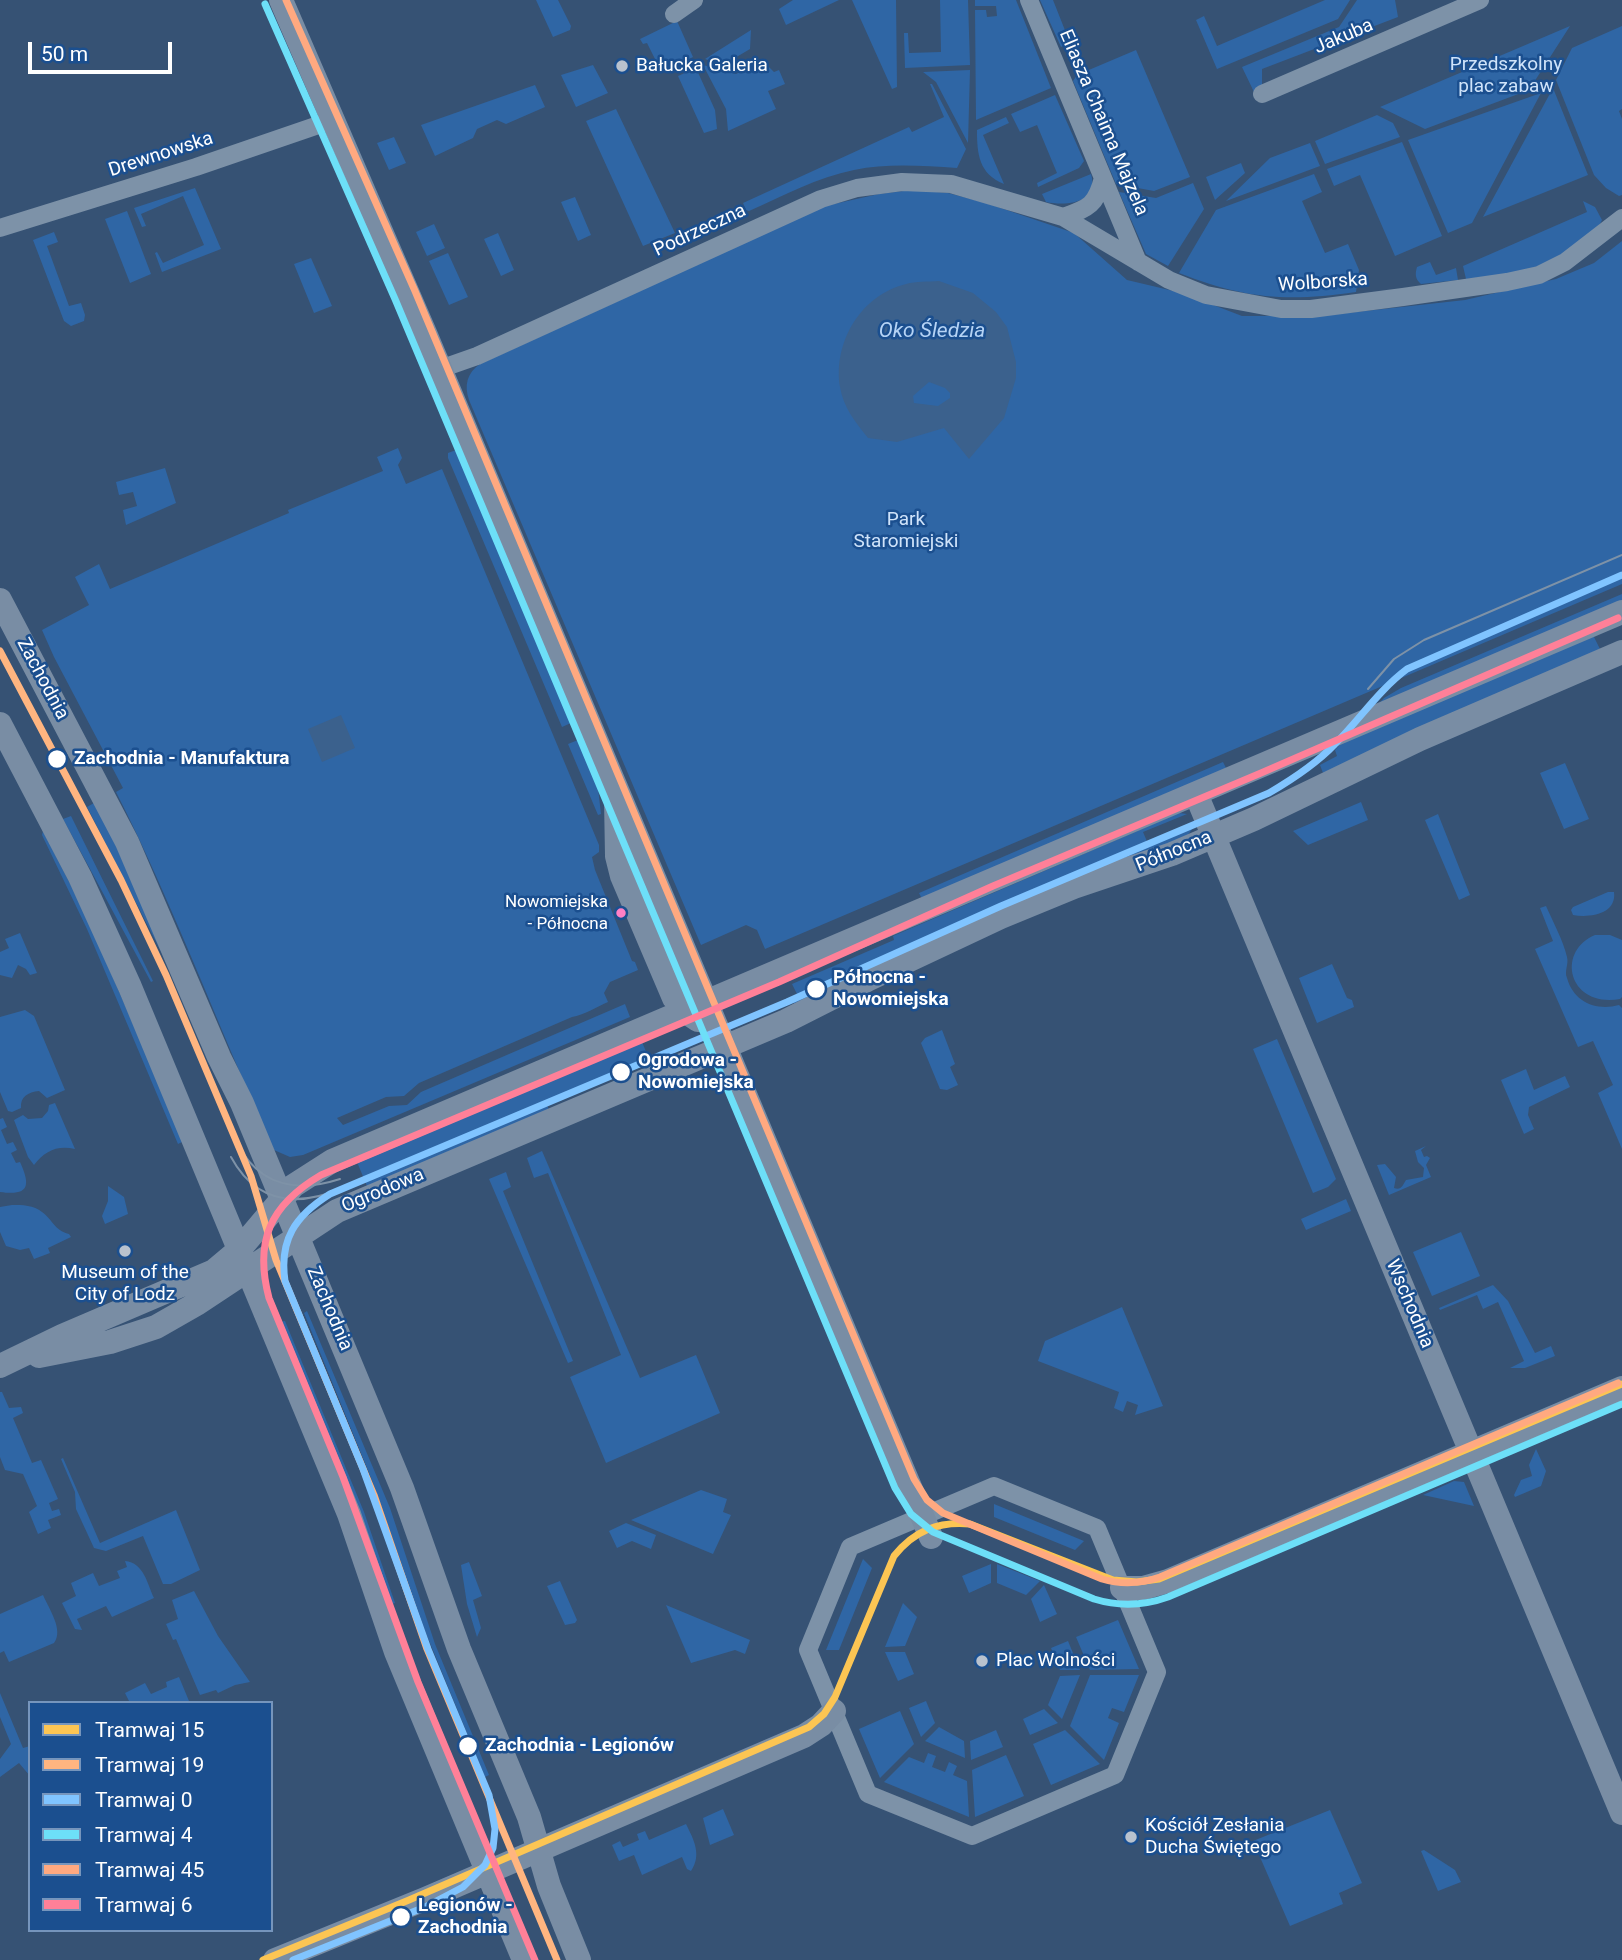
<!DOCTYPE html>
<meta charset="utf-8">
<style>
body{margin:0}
#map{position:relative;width:1622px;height:1960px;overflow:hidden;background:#365274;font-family:Roboto,sans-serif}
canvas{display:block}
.legend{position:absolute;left:28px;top:1701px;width:245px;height:231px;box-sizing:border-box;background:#1b4f8f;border:2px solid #7695bc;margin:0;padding:9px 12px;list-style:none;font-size:21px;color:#fff}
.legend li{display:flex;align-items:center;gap:14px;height:35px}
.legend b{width:35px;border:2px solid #7695bc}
.scale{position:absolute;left:28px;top:42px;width:144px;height:32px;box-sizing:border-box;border:4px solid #fff;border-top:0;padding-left:9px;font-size:21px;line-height:24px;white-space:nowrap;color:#fff;-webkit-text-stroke:5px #1b4f8f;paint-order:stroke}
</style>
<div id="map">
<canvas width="1622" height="1960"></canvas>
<ul class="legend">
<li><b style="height:9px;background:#fcc553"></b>Tramwaj 15</li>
<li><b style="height:9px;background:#ffb580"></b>Tramwaj 19</li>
<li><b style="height:9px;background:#80c4ff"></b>Tramwaj 0</li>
<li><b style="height:9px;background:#6ddff8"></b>Tramwaj 4</li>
<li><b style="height:9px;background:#ffa980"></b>Tramwaj 45</li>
<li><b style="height:9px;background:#ff8098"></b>Tramwaj 6</li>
</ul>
<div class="scale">50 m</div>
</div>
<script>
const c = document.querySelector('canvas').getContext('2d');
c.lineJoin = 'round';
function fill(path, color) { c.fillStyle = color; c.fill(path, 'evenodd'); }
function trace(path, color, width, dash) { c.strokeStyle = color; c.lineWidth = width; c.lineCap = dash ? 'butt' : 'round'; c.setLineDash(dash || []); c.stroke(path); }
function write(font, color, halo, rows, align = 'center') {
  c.font = font + ' Roboto,sans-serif'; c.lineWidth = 5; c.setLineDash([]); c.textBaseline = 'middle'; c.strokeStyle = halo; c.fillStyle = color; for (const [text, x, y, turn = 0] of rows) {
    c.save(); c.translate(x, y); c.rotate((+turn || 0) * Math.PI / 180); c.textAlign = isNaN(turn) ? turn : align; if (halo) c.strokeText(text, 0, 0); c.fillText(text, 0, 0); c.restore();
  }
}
const green = new Path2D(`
 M536 0H558L571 26 570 30 553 37Z
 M793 0H839L786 25 779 9Z
 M852 0H896L897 87 892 89Z
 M940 0H968L970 65 905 68 904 33H908L909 53 941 52Z
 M975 0H1016L1051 88 976 120 975 10H986L987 17 997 16 996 6H975Z
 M1040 0H1053L1070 43 1061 47Z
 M1325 0H1350L1338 19 1217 69 1196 20 1204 16 1217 46Z
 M1357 0H1395L1398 17 1262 69V86L1254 92 1242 67 1339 27Z
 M677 21 693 57 662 73 647 43 643 44 640 39Z
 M1570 26 1529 90 1425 129 1380 107Z
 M1622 26V109L1619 111 1622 119V195L1619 196 1606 188 1594 175 1556 80 1572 48Z
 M751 30 750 49 723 65 705 59Z
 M1136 50 1190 177 1154 191 1116 184 1073 81 1077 75Z
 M593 65 608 93 576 107 561 75Z
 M703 65 736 74 752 66H768L774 72 779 70 785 84 768 91 776 109 728 131 726 109Z
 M696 68 715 110 717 129 704 133 678 76Z
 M970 70 968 143 936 82 923 72Z
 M930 84H932L966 149 957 168C923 166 888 163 854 170 818 177 783 196 749 211L746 210 743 203 909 127 912 132 944 117Z
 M535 85 545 107 506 124 497 120 477 129 473 138 435 156 421 125Z
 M1553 88 1588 175 1483 217Z
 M1541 93 1472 223 1448 233 1408 140Z
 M1055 95 1084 161 1079 168 1038 187 1037 183 1057 173 1037 125 1020 132 1011 114Z
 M616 109 675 233 643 246 586 121Z
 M1377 115 1393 123 1400 137 1325 164 1315 141Z
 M1006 117 1009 123 983 135 1004 184C979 174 977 154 977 130Z
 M394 137 406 163 389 170 377 143Z
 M1402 142 1442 236 1395 256 1360 175 1334 186 1327 169Z
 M1310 143 1320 166 1226 201 1270 158Z
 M1241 163 1245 173 1215 200 1206 177Z
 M1091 174C1100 204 1065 206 1046 202L1042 194Z
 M1314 174 1322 192 1302 201 1325 253 1348 244 1359 270 1356 292C1287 302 1245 299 1179 273L1216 210Z
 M1193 183 1204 209 1168 266 1146 254 1119 192 1156 198Z
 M195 188 221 249 162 272 155 253 157 252 163 263 204 245 183 196 141 214 146 226 142 227 134 208Z
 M912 190 948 193 986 203 1074 233 1127 280 1182 293 1242 316H1320L1465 300 1556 279 1594 263 1622 241V584L765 949 757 930 746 925 701 945 469 400C464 385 467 373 480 364L825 206 879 194Z
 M575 197 591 235 578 241 561 202Z
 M1583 201 1595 207 1602 220 1599 226C1587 236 1574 248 1561 256 1531 273 1498 276 1466 279L1463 266 1587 212Z
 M127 211 151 274 130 283 105 219Z
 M434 224 445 248 427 256 416 232Z
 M54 232 58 242 47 246 69 306 81 303 85 315 84 321 71 326 64 321 33 240Z
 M498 233 514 270 501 276 484 239Z
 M448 253 468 297 449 305 429 261Z
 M311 258 332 306 314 313 294 264Z
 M1430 262 1436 275 1456 268 1458 280 1421 284C1415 279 1415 274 1417 267Z
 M398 448 402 458 398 465 406 484 442 469 599 845V852L592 857 595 870 632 961 635 962 638 970 610 982 604 993 608 1002C596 1007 584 1015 572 1017L419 1083 404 1096 386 1097 337 1118 343 1125 389 1106 407 1105 421 1092 625 1004 630 1017 303 1155 290 1157 274 1150C220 1032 175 908 116 792L123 788 54 657 42 630 89 605 75 577 99 564 110 589 289 513 288 510 383 471 377 457Z
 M456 450 571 723 562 727 448 458V453Z
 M165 468 176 503 126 525 123 510 137 506 133 492 119 495 116 482Z
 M1622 594V602L1375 708 1384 698 1401 688Z
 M1593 635 1600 649 1323 773 1320 765 1337 756 1335 750 1344 740Z
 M578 740 598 788 601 814 598 815 568 744Z
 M1223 762 1227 770 923 901 919 893Z
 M1565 763 1589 819 1564 829 1540 773Z
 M1361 802 1368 820 1308 845 1293 831Z
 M94 803 113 839 173 975 87 807Z
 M1179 813 1187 814 1143 832 1149 846 1193 828 1187 836 795 1005 793 1001 799 998 792 984 894 940 893 936Z
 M1438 814 1470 895 1459 900 1425 820Z
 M71 816 153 981 151 982 63 819Z
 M43 831 84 911 184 1141 178 1144 87 929 42 835Z
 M1608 892H1614C1617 914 1590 918 1573 915L1571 910 1573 907Z
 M1546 906C1553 922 1563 940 1567 957 1569 964 1564 971 1567 978 1574 1003 1597 1011 1619 1005L1622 1008V1149L1598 1093 1613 1085 1593 1041 1578 1047 1535 949 1553 941 1540 908Z
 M20 933 37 973 30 975 26 969 18 965 12 978 0 975V952L9 948 5 939Z
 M1595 935H1610L1622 940V997L1620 999C1569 1008 1555 952 1595 935Z
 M1332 964 1347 998 1352 1000 1354 1007 1317 1023 1299 978Z
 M25 1010 34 1016 65 1090 47 1098 39 1091C28 1092 20 1097 21 1108L12 1112 8 1111 0 1092V1017Z
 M942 1030 955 1064 950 1067 958 1085 947 1090 940 1089 921 1043 925 1038Z
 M1277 1039 1336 1179 1328 1187 1313 1193 1253 1049Z
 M642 1042 650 1061 547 1105 549 1110 367 1186 357 1162Z
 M1526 1069 1534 1090 1565 1076 1570 1087 1529 1107 1528 1115 1534 1129 1524 1134 1501 1080Z
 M55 1103 75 1149C57 1145 45 1151 34 1165L28 1157 14 1120 23 1115 28 1119 42 1118 48 1111 49 1105Z
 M3 1118 7 1127 1 1130 7 1144 13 1142 17 1150 11 1153 16 1163 20 1162C31 1186 29 1196 0 1192V1119Z
 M1426 1146 1421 1150 1424 1157 1427 1156 1430 1158 1426 1165 1431 1177 1389 1195 1377 1165 1385 1164 1396 1177 1394 1188C1401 1191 1403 1185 1406 1180L1423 1177 1424 1168 1418 1162 1415 1151Z
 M542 1151 640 1378 696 1355 720 1413 606 1463 570 1377 621 1355 548 1173 534 1178 527 1158Z
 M506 1172 511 1187 503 1191 573 1361 568 1363 489 1179Z
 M108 1186 124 1197 128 1214 105 1224 102 1216 108 1201Z
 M1346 1199 1351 1211 1306 1230 1301 1219Z
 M12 1205C22 1205 34 1205 42 1212 53 1220 54 1230 69 1234L71 1237 48 1248 50 1253 34 1259 29 1248 20 1250 6 1246 0 1232V1207Z
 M1461 1232 1480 1276 1432 1296 1413 1252Z
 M1493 1285 1508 1301 1535 1353 1551 1346 1555 1356 1525 1368H1510L1524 1361 1498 1302 1483 1309 1477 1295 1440 1310 1439 1308Z
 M1122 1307 1163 1406 1135 1415 1138 1405 1127 1401 1123 1412 1114 1408 1119 1392 1038 1361 1045 1341Z
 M307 1311 390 1508 435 1644 489 1775 485 1777 423 1626 373 1483 304 1313Z
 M285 1321 364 1512 395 1603 390 1605 280 1322Z
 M0 1392H2L9 1408 21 1407 23 1413 13 1418 32 1463 41 1460 58 1499 49 1503 52 1511 59 1509 61 1515 48 1520 51 1528 38 1534 29 1512 37 1506 23 1474 5 1470 0 1457Z
 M1536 1449 1546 1471 1541 1486 1515 1497 1514 1495 1521 1480 1532 1476 1529 1465Z
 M63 1458 100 1543 176 1510 200 1570 171 1584H163L143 1536 106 1551 94 1548 76 1509 75 1492 61 1459Z
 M1454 1481 1464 1482 1474 1506 1423 1495Z
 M701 1490 727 1499 723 1512 731 1515 713 1554 631 1520Z
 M994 1504 1084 1541 1075 1550 994 1517Z
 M626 1523 656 1535 651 1549 632 1541 617 1548 609 1531Z
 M863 1559 872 1568 839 1650H826Z
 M125 1561C144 1563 147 1583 154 1598L112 1617 106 1606 77 1619 82 1630 75 1629 62 1603 76 1596 71 1583 93 1573 99 1586 120 1578 117 1571 127 1567Z
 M469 1562 482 1596 473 1600 481 1628 477 1637 467 1604 461 1565Z
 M991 1564V1583L969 1593 962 1576Z
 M997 1564 1040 1581 1026 1595 997 1583Z
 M560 1581 577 1620 575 1623 565 1625 547 1586Z
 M1044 1585 1057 1614 1040 1622 1031 1599Z
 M194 1591 218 1636 250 1682 235 1685 218 1693 216 1690 200 1695 176 1639 173 1640 166 1624 178 1619 172 1600Z
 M43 1595C49 1609 64 1630 54 1643L9 1662 4 1651 0 1653V1614Z
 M903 1603 917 1617 905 1646 885 1647Z
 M666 1605 750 1640 745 1654 735 1650 691 1663Z
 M1118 1620 1139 1669 1090 1670 1076 1637Z
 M1068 1641 1080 1670H1060L1051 1648Z
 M885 1652H905L914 1674 898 1681Z
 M1080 1675 1062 1719 1048 1705 1060 1676Z
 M1090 1675H1139L1124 1712 1112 1708 1108 1718 1119 1723 1104 1760 1070 1726Z
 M179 1677 189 1701 185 1703H130L125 1693 145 1683 151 1694 167 1687 166 1682Z
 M0 1693 23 1748 30 1746V1776L19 1763 0 1777V1759L11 1744 0 1717Z
 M926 1701 935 1723 921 1737 909 1708Z
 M1044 1709 1058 1723 1030 1735 1023 1719Z
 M900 1711 914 1744 880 1778 859 1729Z
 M939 1727 964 1741 965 1758 925 1741Z
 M996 1730 1003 1747 971 1760 970 1741Z
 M1065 1730 1100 1764 1051 1785 1033 1744Z
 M928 1753 936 1756 932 1767 945 1772 949 1762 957 1766 953 1775 967 1781 969 1817 884 1782 909 1757 924 1763Z
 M1006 1755 1024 1796 975 1817 972 1770Z
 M723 1809 734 1835 710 1845 703 1818Z
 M1330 1810 1362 1883 1339 1893 1343 1904 1290 1926 1253 1841Z
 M686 1824C694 1840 702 1855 691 1871L687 1869 682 1857 642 1875 634 1855 619 1861 612 1845 620 1841 623 1847 639 1840 637 1834 645 1831 649 1840Z
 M1424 1850 1455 1870 1461 1882 1438 1891 1421 1851Z`);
const water = new Path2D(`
 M939 281 973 293 996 312 1007 327 1016 362V378L1004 418 969 459 944 428 897 442 868 438C856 423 843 407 840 387 833 342 861 295 906 284 916 281 928 282 939 281ZM929 382 945 388 950 393V398L938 406 914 403 913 396Z
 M341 715 355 748 322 762 308 729Z`);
const street = new Path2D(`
 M1029 0 1138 262
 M674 14 694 0
 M1262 94 1480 0
 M1063 217C1088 208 1096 206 1103 178
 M0 228 196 167 333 120
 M440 369 477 356 821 199 857 188 902 182 951 184 1063 217 1169 280 1206 295 1281 309H1311L1403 297 1507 282 1539 275 1565 262 1622 218
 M994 1486 1097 1528 1157 1672 1115 1775 972 1836 868 1794 808 1650 850 1547Z`);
const secondary = new Path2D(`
 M281 0 425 333 931 1537
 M0 600 127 842 219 1057 242 1103 402 1488 459 1649 529 1817 549 1886 579 1960
 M0 724 80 877 130 987 349 1514 396 1652 524 1960
 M1196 794 1622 1813
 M616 799 617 856 622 876 674 998 686 1012 698 1020
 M39 1356 110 1342 156 1327 198 1303 337 1211 786 1021 867 980 1001 917 1074 887 1172 854 1254 819 1420 739 1622 652
 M0 1366 62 1336 214 1271 239 1250 293 1186 332 1161 1622 612
 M1122 1588H1143L1168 1581 1622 1388
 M275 1960 425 1899 804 1736 821 1725 834 1711`);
const tram = new Path2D(`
 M1368 689 1394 659 1424 640 1622 555
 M237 1143C259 1186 297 1193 340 1179
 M231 1157C257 1205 298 1207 343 1188`);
const tram1 = new Path2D(`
 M263 1960 409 1900 809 1727 824 1714 835 1697 894 1556C914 1531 938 1521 970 1524L1113 1580 1137 1582 1159 1579 1622 1384`);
const tram2 = new Path2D(`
 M0 651 121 880 166 975 251 1176 276 1260 374 1495 427 1649 557 1960`);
const tram3 = new Path2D(`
 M293 1960 425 1907 463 1887 485 1865 493 1848 495 1829 489 1795 428 1649 363 1469 285 1281C279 1240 295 1216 330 1194L787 1002 1001 906 1269 793C1293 779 1316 764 1335 744 1360 719 1379 690 1407 669L1622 575`);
const tram4 = new Path2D(`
 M265 4 395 299 895 1488 911 1514 933 1532 1094 1599C1120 1607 1143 1606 1168 1597L1622 1404`);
const tram5 = new Path2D(`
 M286 0 415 291 914 1479 927 1500 943 1513 1102 1579C1122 1585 1140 1584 1160 1577L1618 1383`);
const tram6 = new Path2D(`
 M535 1960 418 1682 343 1477 269 1298C254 1241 270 1205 321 1175L779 982 993 886 1261 773 1618 618`);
const markers = [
 [622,66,7,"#b9c2ce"],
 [57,759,10,"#fff"],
 [621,913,6,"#ff80c5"],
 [816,989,10,"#fff"],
 [621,1072,10,"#fff"],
 [125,1251,7,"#b9c2ce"],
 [982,1661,7,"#b9c2ce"],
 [468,1746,10,"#fff"],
 [1131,1837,7,"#b9c2ce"],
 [401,1917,10,"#fff"]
];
const busNames = [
 ["Nowomiejska",608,903],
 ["- Północna",608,925]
];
const streetNames = [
 ["Jakuba",1344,37,-23],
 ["Eliasza Chaima Majzela",1103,123,67],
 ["Drewnowska",161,155,-18],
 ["Podrzeczna",700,231,-25],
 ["Wolborska",1323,283,-4],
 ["Zachodnia",42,679,62],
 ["Północna",1174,852,-22],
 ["Ogrodowa",383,1191,-23],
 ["Wschodnia",1409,1304,67],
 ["Zachodnia",329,1309,67]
];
const parkNames = [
 ["Przedszkolny",1506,65],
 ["plac zabaw",1506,87],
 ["Park",906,520],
 ["Staromiejski",906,542]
];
const poiNames = [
 ["Bałucka Galeria",636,66],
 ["Museum of the",125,1273,"center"],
 ["City of Lodz",125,1295,"center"],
 ["Plac Wolności",996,1661],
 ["Kościół Zesłania",1145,1826],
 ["Ducha Świętego",1145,1848]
];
const stopNames = [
 ["Zachodnia - Manufaktura",74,759],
 ["Północna -",833,978],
 ["Nowomiejska",833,1000],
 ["Ogrodowa -",638,1061],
 ["Nowomiejska",638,1083],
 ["Zachodnia - Legionów",485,1746],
 ["Legionów -",418,1906],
 ["Zachodnia",418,1928]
];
const waterNames = [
 ["Oko Śledzia",932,332]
];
fill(green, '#2f66a5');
fill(water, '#3b618d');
trace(street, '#7d92a8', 18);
trace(secondary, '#798da4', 24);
trace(tram, '#7e92a7', 2);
trace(tram1, '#fcc553', 7);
trace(tram2, '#ffb580', 7);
trace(tram3, '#80c4ff', 7);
trace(tram4, '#6ddff8', 7);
trace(tram5, '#ffa980', 7);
trace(tram6, '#ff8098', 7);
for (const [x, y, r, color] of markers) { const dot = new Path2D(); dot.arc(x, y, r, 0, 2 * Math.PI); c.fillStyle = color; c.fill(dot); trace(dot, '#1b4f8f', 2.5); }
write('17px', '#fff', '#1b4f8f', busNames, 'right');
write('19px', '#fff', '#1b4f8f', streetNames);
write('19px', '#cfe3fa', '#1b4f8f', parkNames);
write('19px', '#fff', '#1b4f8f', poiNames, 'left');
write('bold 19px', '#fff', '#1b4f8f', stopNames, 'left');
write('italic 21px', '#b5d3f5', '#1b4f8f', waterNames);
</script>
